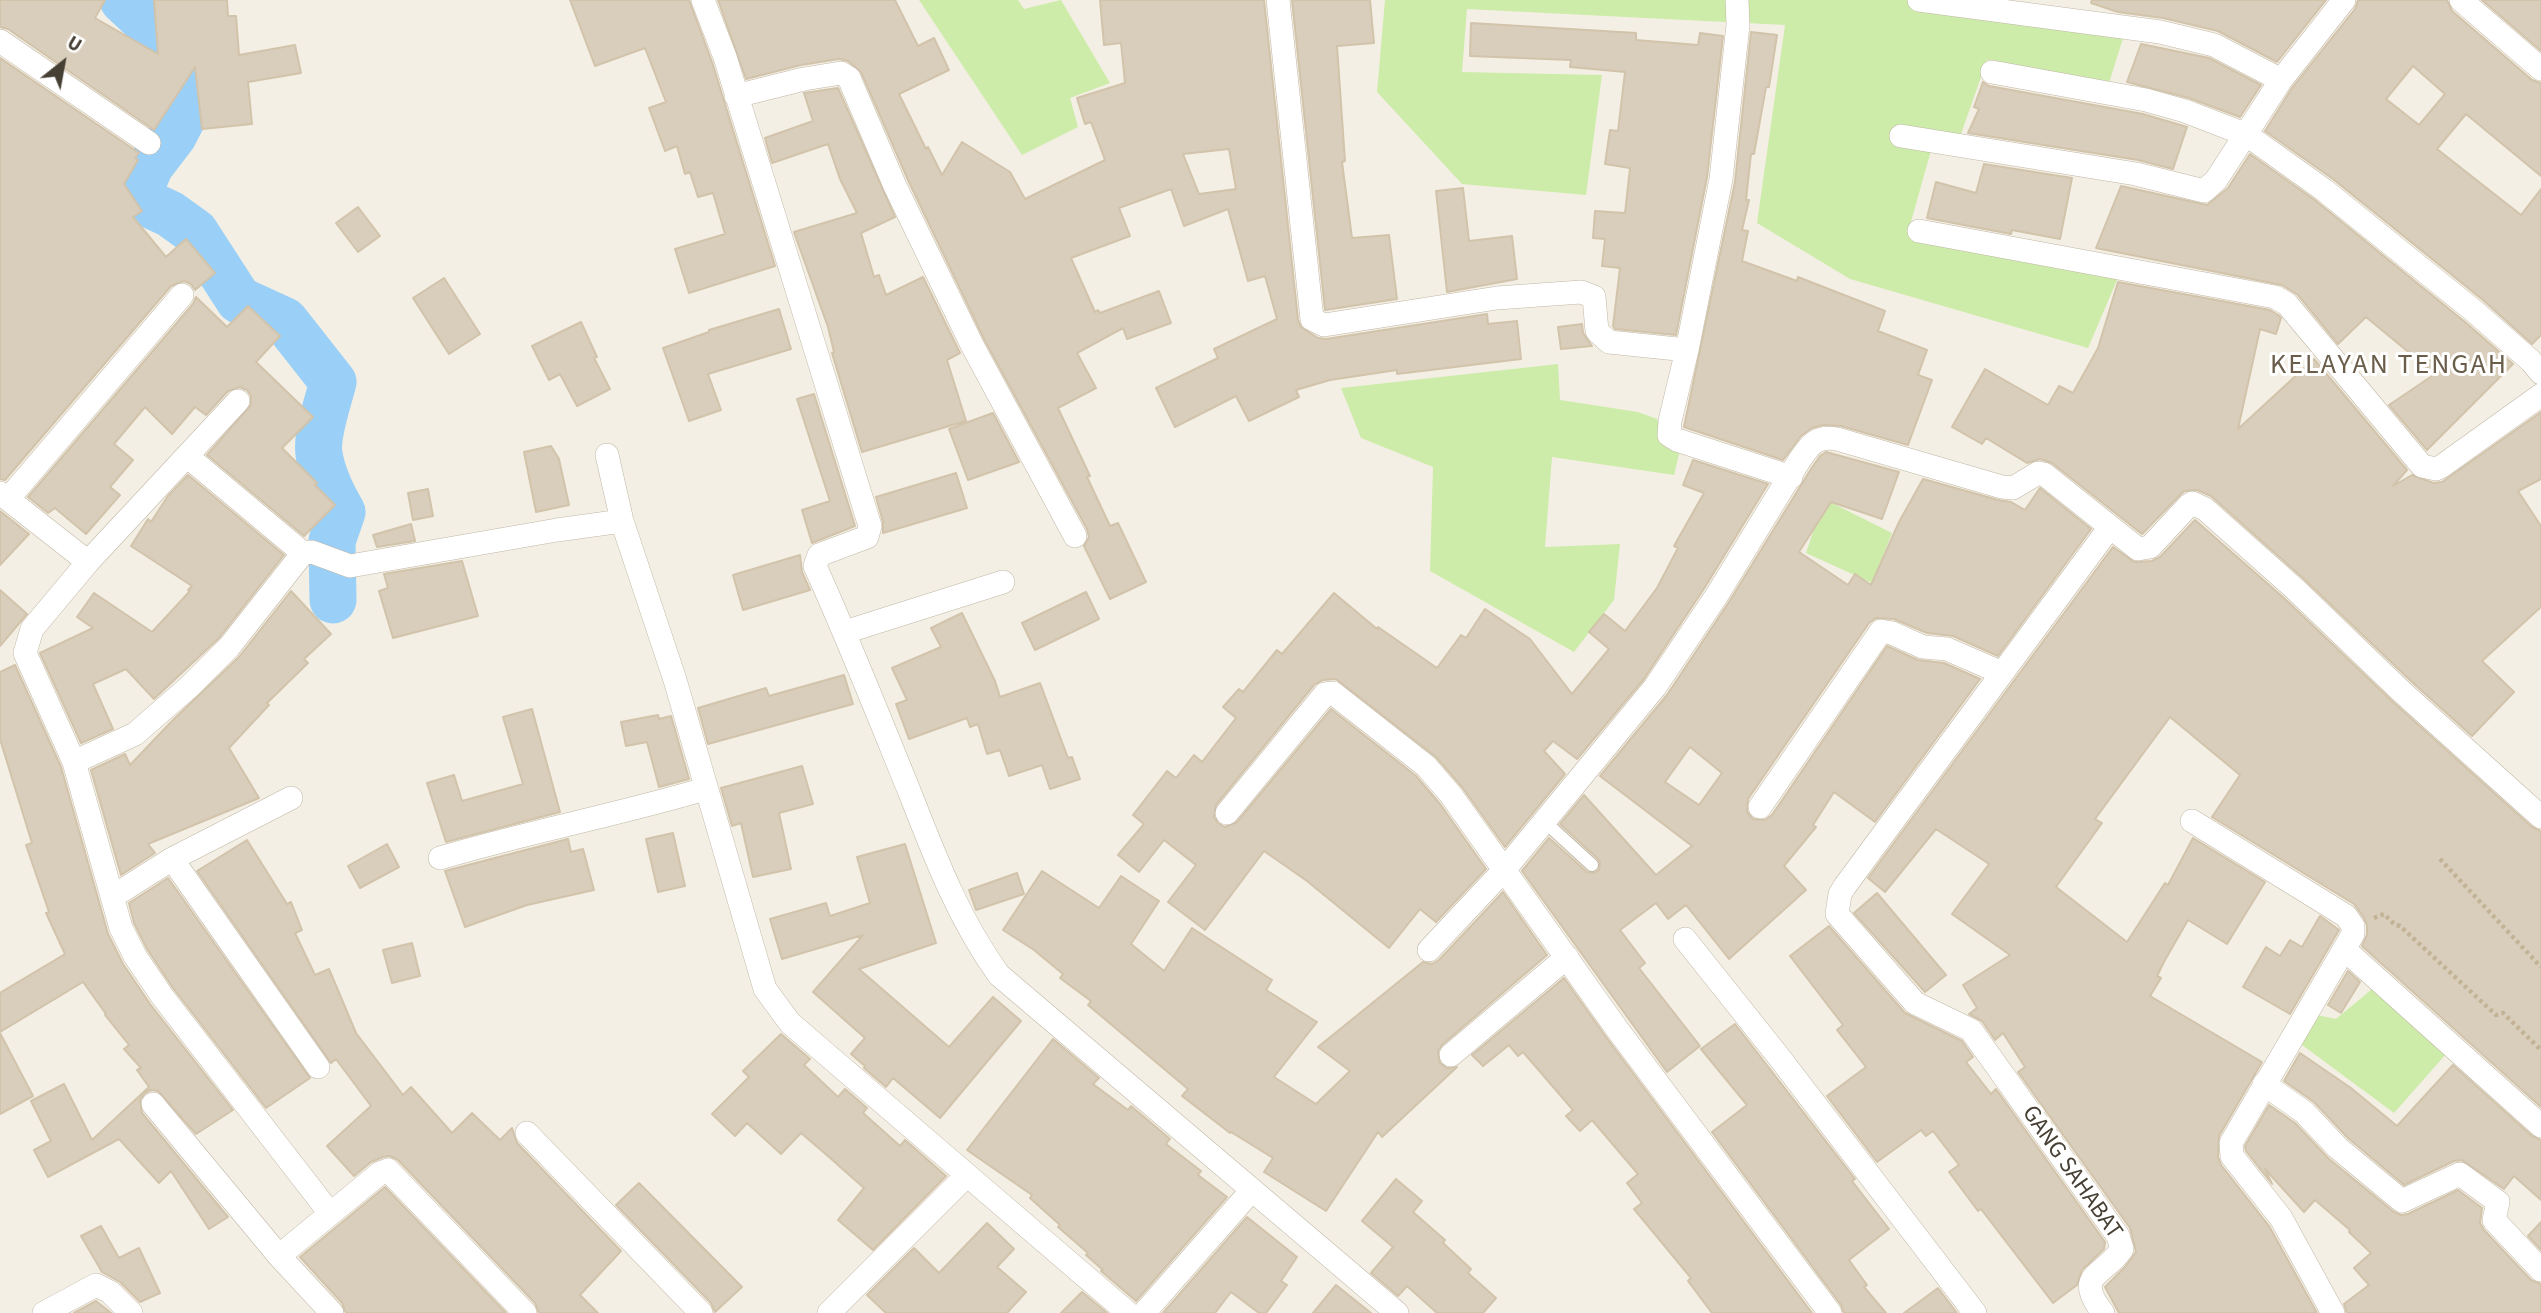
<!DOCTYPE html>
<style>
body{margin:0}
#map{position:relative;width:2541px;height:1313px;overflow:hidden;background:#f4efe4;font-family:"Source Sans 3",sans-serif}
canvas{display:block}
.north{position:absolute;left:28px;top:28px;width:70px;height:70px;-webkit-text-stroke:5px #fff;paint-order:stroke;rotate:31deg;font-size:19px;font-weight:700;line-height:28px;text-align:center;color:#463f33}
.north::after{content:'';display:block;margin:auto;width:24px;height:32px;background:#463f33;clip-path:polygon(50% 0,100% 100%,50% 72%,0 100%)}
</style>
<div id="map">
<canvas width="2541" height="1313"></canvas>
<div class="north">U</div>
</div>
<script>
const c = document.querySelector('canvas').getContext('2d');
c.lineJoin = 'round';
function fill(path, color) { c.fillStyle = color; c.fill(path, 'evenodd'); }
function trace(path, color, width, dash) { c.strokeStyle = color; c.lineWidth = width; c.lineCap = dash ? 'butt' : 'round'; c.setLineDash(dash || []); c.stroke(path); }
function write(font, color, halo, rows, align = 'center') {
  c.font = font + ' "Source Sans 3",sans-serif'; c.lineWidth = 6; c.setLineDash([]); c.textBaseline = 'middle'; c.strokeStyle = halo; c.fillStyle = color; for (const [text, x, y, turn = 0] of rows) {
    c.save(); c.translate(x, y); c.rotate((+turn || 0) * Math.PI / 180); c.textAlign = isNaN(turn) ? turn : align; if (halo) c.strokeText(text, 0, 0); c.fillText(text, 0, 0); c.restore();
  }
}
const green = new Path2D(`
 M919 0H1018L1024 9 1061 0 1110 83 1070 98 1078 127 1022 155Z
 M1385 0H1966L2125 32 2109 83 1987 60 1960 137H1937L1930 154 1909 229 2120 273 2088 348 1850 279 1757 223 1785 25 1467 9 1462 72 1602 75 1586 195 1462 184 1377 92Z
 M1558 364 1560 400 1638 412 1657 419 1664 436 1681 446 1674 475 1552 457 1545 547 1620 544 1614 600 1574 652 1430 571 1433 467 1361 438 1341 388Z
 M1824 499 1892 533 1872 583 1806 553Z
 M2372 989 2447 1053 2394 1113 2298 1042 2317 1015 2336 1019Z`);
const river = new Path2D(`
 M123 0 155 30 187 34 204 46 208 69 173 136 150 166 141 187 142 201 170 214 195 232 239 300 285 321 333 382C328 402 316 435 319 454 322 474 332 495 342 512L332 541 333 600`);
const building = new Path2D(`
 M0 0H105L95 18 158 54 154 0H227L228 16H236L239 55 295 45 301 73 248 82 252 124 202 129 195 67 154 130 8 29 0 27Z
 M570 0H689L712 62 775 266 689 293 675 249 725 234 713 193 698 197 690 172 685 174 677 146 665 151 649 108 666 102 645 48 595 66Z
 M718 0H895L918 46 934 38 949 70 899 94 926 149 928 147 942 175 962 142 1010 172 1025 199 1105 160 1091 122 1085 124 1077 98 1125 83 1121 43 1104 45 1100 0H1264L1298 320 1301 327 1318 338 1326 339 1487 314 1488 324 1517 321 1521 359 1397 374V370L1330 380 1296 390 1299 397 1249 421 1236 396 1175 427 1156 388 1218 358 1214 349 1277 319 1265 276 1248 281 1228 209 1184 226 1171 189 1119 208 1130 236 1071 258 1095 312 1098 310 1100 313 1159 291 1171 323 1127 339 1123 328 1077 353 1096 388 1058 408 1090 476 1087 477 1110 526 1118 523 1146 582 1110 599 1084 546 1089 537 1087 529 984 339 908 180 861 72 848 61 839 59 801 65 746 79ZM1229 149 1236 189 1199 194 1183 154Z
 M1292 0H1370L1374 43 1337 46 1345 161 1342 162 1352 238 1389 235 1397 299 1325 310Z
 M2092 0H2326L2277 62 2218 31 2163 18 2118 12 2091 3Z
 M2358 0H2447L2452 11 2532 80 2541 83V176L2466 114 2437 149 2521 215 2541 189V335L2532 344 2483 300 2333 179 2265 131 2292 88 2355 9ZM2413 66 2445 94 2419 125 2386 99Z
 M2482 0H2541V51Z
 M1471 23 1636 33V40L1698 45 1700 33 1723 36 1707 177 1676 335 1615 329 1613 326 1620 268 1602 266 1605 239 1593 238 1595 211 1625 213 1630 168 1605 164 1610 130 1618 131 1625 72 1570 67 1571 60 1470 56Z
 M1751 32 1777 35 1769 87H1766L1754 154H1751L1746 200H1749L1742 230 1748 231 1742 261 1797 281 1798 277 1885 311 1878 331 1927 350 1918 375 1932 380 1908 445 1841 426 1823 425 1812 428 1801 436 1783 460 1684 427 1735 182Z
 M2141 44 2209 58 2261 85 2240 117 2189 98 2127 82Z
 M0 58 139 153 135 158 138 160 124 184 142 211 133 217 166 257 186 239 215 273 195 290 191 284 184 281 171 286 5 480 0 479Z
 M1983 82 1989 86 2143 114 2187 127 2173 169 2138 160 1968 133 1979 109 1974 107Z
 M838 88 895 217 861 233 874 277 879 275 886 295 923 277 960 353 947 360 966 421 862 452 832 353 834 352 828 327 794 232 857 213 840 179 828 144 772 163 765 138 813 121 804 93Z
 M2250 154 2316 201 2465 322 2513 364 2427 450 2389 405 2435 374 2366 317 2338 344 2298 295 2282 285 2096 248 2121 186 2207 205 2228 188Z
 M1984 164 2072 178 2060 239 2012 230 2011 234 1927 218 1936 182 1976 193Z
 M1463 188 1469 241 1512 236 1517 279 1447 292 1436 191Z
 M358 207 380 236 358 252 336 223Z
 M444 278 480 334 449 354 413 298Z
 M2118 282 2270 310 2278 315 2281 318 2276 334 2260 329 2238 429 2314 359 2407 470 2393 486 2412 475 2433 483 2442 482 2541 412V479L2518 491 2541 526V607L2482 661 2514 692 2472 736 2412 682 2304 579 2211 496 2197 490 2184 491 2142 534 2052 463 2040 459 2027 463 1986 438 1982 444 1952 427 1985 369 2048 405 2059 386 2073 393 2098 348Z
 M196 297 227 327 248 306 280 336 256 362 313 417 282 448 317 483 315 485 335 505 304 536 207 455 251 405V396L247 390 240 387 228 391 206 415 195 407 172 434 145 407 114 444 133 460 110 487 120 495 86 534 55 508 48 513 28 497 193 304Z
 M779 309 791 349 708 374 721 410 689 421 663 348 709 332V330Z
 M581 322 597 357 594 358 610 389 577 406 560 374 549 380 532 346Z
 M1582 324 1583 333 1592 346 1561 349 1558 327Z
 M814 394 855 526 812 543 802 510 830 501 797 399Z
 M993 413 1019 462 968 480 949 429Z
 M551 446 559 459 569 505 536 512 524 452Z
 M1826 452 1899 472 1882 519 1831 502 1799 552 1848 585 1855 574 1871 585 1899 522 1923 479 1998 500 2011 502 2025 510 2040 488 2091 529 1998 656 1953 636 1927 633 1894 619 1876 618 1869 623 1748 799 1747 812 1753 819 1765 820 1772 815 1887 646 1918 660 1944 663 1980 679 1875 822 1834 792 1813 825 1816 827 1784 866 1806 890 1729 959 1686 905 1668 919 1656 903 1620 930 1645 963 1639 968 1700 1046 1667 1072 1522 871 1549 838 1587 872 1594 873 1599 870 1600 863 1598 859 1560 824 1584 795 1656 875 1692 846 1600 776 1667 695 1729 602 1811 469 1820 456ZM1690 747 1722 773 1699 805 1665 782Z
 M1693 460 1768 484 1705 587 1644 679 1577 759 1553 741 1544 751 1565 774 1505 847 1462 787 1436 757 1336 679 1323 680 1314 685 1216 805 1214 817 1218 823 1225 827 1237 822 1331 709 1416 776 1440 804 1486 869 1436 922 1420 909 1389 948 1307 881 1264 851 1205 930 1168 902 1196 865 1164 840 1139 872 1118 855 1144 824 1133 815 1167 771 1176 778 1194 755 1202 762 1236 718 1223 707 1239 689 1243 692 1277 650 1282 654 1334 593 1377 629 1378 627 1437 668 1461 635 1466 638 1485 609 1530 639 1572 694 1609 649 1589 632 1604 614 1625 631 1657 588 1678 548 1674 546 1704 493 1683 485Z
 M956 473 967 508 883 533V522L876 497Z
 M188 475 284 555 219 638 154 699 126 669 93 684 113 729 81 743 40 653 93 628 77 617 94 593 152 632 190 591 188 590 192 586 131 546 148 519 151 522 168 496Z
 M428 489 433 516 413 520 408 493Z
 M0 511 29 534 0 565Z
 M2195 520 2285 599 2393 702 2532 827 2541 831V1107L2362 946 2367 935V925L2364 918 2354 904 2212 817 2240 775 2170 717 2095 819 2102 823 2056 887 2127 942 2165 883 2168 885 2193 838 2265 882 2227 944 2188 920 2165 960 2157 976 2161 978 2150 996 2262 1062 2219 1136 2218 1157 2221 1165 2269 1226 2317 1313H2119L2105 1287 2125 1267 2136 1252 2130 1228 2018 1072 2025 1067 2003 1033 1995 1040 1982 1021 1969 1014 1977 1008 1963 985 2010 955 1952 914 1989 864 1936 829 1885 892 1868 878 2113 547 2134 562 2152 561 2160 557Z
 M411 524 415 541 377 547 373 535Z
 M800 555 802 572 810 590 743 610 733 575Z
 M462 561 478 616 393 638 379 591 388 588 384 574Z
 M0 590 27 614 0 646Z
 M291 591 331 634 304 659 308 663 267 703 269 705 229 748 259 798 148 844 155 853 121 875 91 770 125 754 130 765 173 720 239 657Z
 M1086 592 1099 619 1035 650 1022 623Z
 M962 613 995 681 1000 697 1040 683 1068 758 1072 757 1080 779 1050 789 1042 765 1009 776 1000 750 987 754 978 724 970 727 967 718 909 739 896 704 907 700 892 668 941 647 931 628Z
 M15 665 61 767 108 934 123 964 150 1004 233 1110 196 1134 158 1091 151 1090 145 1093 140 1100 142 1113 228 1217 209 1229 171 1171 159 1183 119 1139 48 1177 34 1150 51 1141 31 1101 64 1084 92 1140 149 1087 137 1070 141 1068 124 1049 129 1045 105 1015 106 1014 83 982 0 1032V993L65 954 46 913 49 912 26 845 32 843 0 739V672Z
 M844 675 853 704 708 744 698 708 766 688 769 696Z
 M532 709 560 812 446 842 427 783 454 775 462 801 523 784 503 717Z
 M658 715 659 719 671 716 689 779 659 787 647 742 626 746 621 722Z
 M802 766 813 804 779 813 791 869 753 877 741 823 732 826 721 788Z
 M673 833 685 886 658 892 646 839Z
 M568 839 571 852 583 849 594 890 527 905 465 927 445 871Z
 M247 840 287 904 291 902 302 930 295 933 315 975 329 969 356 1033 403 1095 411 1087 452 1133 472 1113 500 1140 512 1128 517 1143 621 1251 580 1295 598 1313H539L535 1303 398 1160 390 1156 383 1157 371 1162 354 1176 327 1146 371 1106 336 1059 331 1063 197 871Z
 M387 844 399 867 360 888 348 866Z
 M905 844 936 943 859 969 949 1047 993 997 1021 1021 940 1118 893 1078 886 1087 864 1068 865 1066 851 1054 865 1038 813 992 863 935 782 959 770 919 826 903 830 916 870 903 857 857Z
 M1042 871 1099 908 1121 876 1159 901 1131 944 1164 971 1192 928 1272 980 1266 990 1317 1022 1274 1077 1316 1104 1350 1071 1318 1047 1423 962 1432 964 1439 960 1503 892 1547 955 1442 1045 1438 1051 1440 1063 1447 1068 1457 1067 1382 1137 1378 1132 1326 1211 1264 1172 1273 1158 1231 1132 1230 1133 1182 1096 1188 1089 1088 1005 1091 1001 1060 978 1063 974 1034 950 1003 930Z
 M1017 873 1024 894 976 910 969 890Z
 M168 878 310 1078 266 1108 173 988 147 949 134 923 129 903Z
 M1877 893 1946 975 1925 992 1854 913Z
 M2320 916 2339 930 2290 1014 2243 987 2266 947 2280 956 2290 940 2302 947Z
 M1829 926 1905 1013 1962 1041 1973 1057 1966 1062 1991 1094 1996 1089 2105 1242 2104 1249 2082 1270 2077 1285 2053 1303 1981 1209 1978 1211 1949 1172 1959 1165 1933 1131 1926 1136 1921 1130 1877 1162 1827 1096 1866 1067 1837 1030 1843 1025 1790 956Z
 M412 943 420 976 392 983 383 950Z
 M2348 971 2360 982 2341 1013 2328 1005Z
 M1564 978 1606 1037 1812 1313H1712L1688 1281 1691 1278 1634 1209 1642 1203 1627 1183 1638 1174 1592 1120 1580 1131 1566 1116 1573 1110 1523 1052 1518 1056 1509 1045 1483 1066 1472 1055Z
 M1735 1024 1855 1179 1852 1181 1889 1229 1849 1260 1867 1285 1864 1287 1886 1313H1844L1841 1305 1712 1132 1747 1105 1701 1049Z
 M0 1033 33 1096 0 1114Z
 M781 1034 810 1059 804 1065 838 1097 845 1089 867 1108 863 1113 900 1146 905 1140 946 1176 873 1250 838 1220 864 1188 829 1157 801 1133 781 1154 747 1123 735 1136 712 1114 749 1077 743 1071Z
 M1053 1039 1099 1078 1093 1084 1128 1110 1131 1106 1170 1139 1166 1144 1201 1171 1198 1175 1227 1197 1136 1301 1101 1271 1103 1270 1086 1255 1088 1253 1058 1227 1060 1225 1030 1198 1032 1195 967 1150Z
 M2300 1053 2351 1088 2397 1126 2453 1065 2532 1136 2541 1140V1200L2514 1176 2504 1189 2462 1160 2454 1161 2404 1185 2348 1138 2314 1102 2284 1081Z
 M2269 1105 2295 1123 2329 1159 2394 1212 2401 1215 2408 1214 2458 1190 2482 1208 2480 1223 2484 1230 2531 1280 2541 1284V1313H2347L2344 1304 2369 1285 2354 1268 2371 1253 2349 1232 2350 1230 2315 1200 2304 1212 2265 1169 2272 1184 2246 1151 2245 1146Z
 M1396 1179 1422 1201 1413 1212 1445 1240 1443 1243 1471 1269 1468 1273 1496 1298 1483 1313H1437L1407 1286 1398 1296 1371 1273 1393 1247 1362 1221Z
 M639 1183 742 1287 715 1312 711 1303 616 1205Z
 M385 1187 506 1313H346L342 1303 300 1257Z
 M1247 1217 1297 1257 1281 1281 1287 1285 1266 1313H1259L1231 1292 1215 1313H1163Z
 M2541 1222V1250L2528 1236Z
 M987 1223 1014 1249 997 1267 1026 1292 1007 1313H886L867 1295 914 1248 939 1273Z
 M101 1226 119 1258 139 1248 160 1293 140 1302 120 1282 102 1272 81 1236Z
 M1336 1285 1371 1313H1313Z
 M1938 1288 1957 1313H1904Z
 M1082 1292 1107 1313H1061Z
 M96 1301 111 1313H74Z`);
const path = new Path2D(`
 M2440 859 2541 967
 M2374 918 2384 914 2395 925 2400 926 2496 1015 2503 1013 2541 1050`);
const lane = new Path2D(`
 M1545 822 1592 865`);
const street = new Path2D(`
 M703 0 725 57 870 526 867 537 819 555 815 566C849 641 879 717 910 793 935 857 959 920 999 975L1397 1313
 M1278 0 1312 319 1324 325 1497 298 1581 292 1594 297 1597 331 1609 342 1687 350 1670 421 1669 435 1677 440 1791 477
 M1919 0 2160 32 2214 45 2281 80 2344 0
 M2461 0 2541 69
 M0 41 149 143
 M1992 72 2146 100 2185 111 2247 135 2324 190 2474 311 2531 361 2541 373
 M736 96 804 79 841 73 849 78 895 186 972 345 1075 536
 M1901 136 2136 174 2204 191 2216 180 2281 80
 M1919 231 2275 297 2287 304 2422 466 2436 469 2442 466 2541 395
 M1687 350 1721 179 1738 25 1737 0
 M238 401 88 562 32 629 25 653 74 762 121 928 135 956 162 996 329 1212
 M607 455 622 521 675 680 765 989 790 1023 1128 1313
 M187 456 303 553
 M0 493 88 562
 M8 499 182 295
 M845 632 1003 582
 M74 762 135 734 189 687 229 647 303 553 312 552 350 566 557 530 622 521
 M1760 807 1881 631 1892 633 1923 647 1947 649 2002 673
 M1227 813 1325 694 1333 693 1426 766 1451 795 1617 1029 1830 1313
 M2192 821 2346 916 2353 926V934L2231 1143 2232 1156 2281 1218 2333 1313
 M440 858C527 832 617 815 705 789
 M172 859 318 1067
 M112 897 172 859 291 798
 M1685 939 1779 1057 1975 1313
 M2344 949 2541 1126
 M1429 950 1505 869 1655 687 1717 595 1799 461C1810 445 1816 435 1837 439L2002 487 2013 488 2038 473 2044 474 2138 549 2150 547 2189 505 2192 503 2205 509 2295 589 2402 692 2541 817
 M1451 1055 1567 957
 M2264 1084 2304 1112 2338 1148 2402 1201 2460 1174 2498 1202 2494 1220 2541 1270
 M153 1104 279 1256 332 1313
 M527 1133 701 1313
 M279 1256 380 1173 388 1170 525 1313
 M44 1313 96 1285 110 1292 131 1313
 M829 1313 967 1175
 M1144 1313 1252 1190
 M2103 1313C2073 1274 2103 1277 2122 1249L2118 1236 1971 1030 1915 1003 1837 914 1840 894 1845 886 2110 527`);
const streetNames = [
 ["GANG SAHABAT",2071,1173,55]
];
const quarterNames = [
 ["KELAYAN TENGAH",2389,367]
];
fill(green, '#cdeca9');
trace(river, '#9ad0f7', 47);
fill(building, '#d9cebb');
trace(building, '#d2c3ab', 2);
trace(lane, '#c0b7a6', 14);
trace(street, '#c0b7a6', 24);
trace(path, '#c3b396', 4.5, [3.5, 3.5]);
trace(lane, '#fff', 12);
trace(street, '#fff', 23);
write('24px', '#463f33', '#fff', streetNames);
c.letterSpacing = '2px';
write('28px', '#6a5d4a', '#fff', quarterNames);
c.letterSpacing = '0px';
</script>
